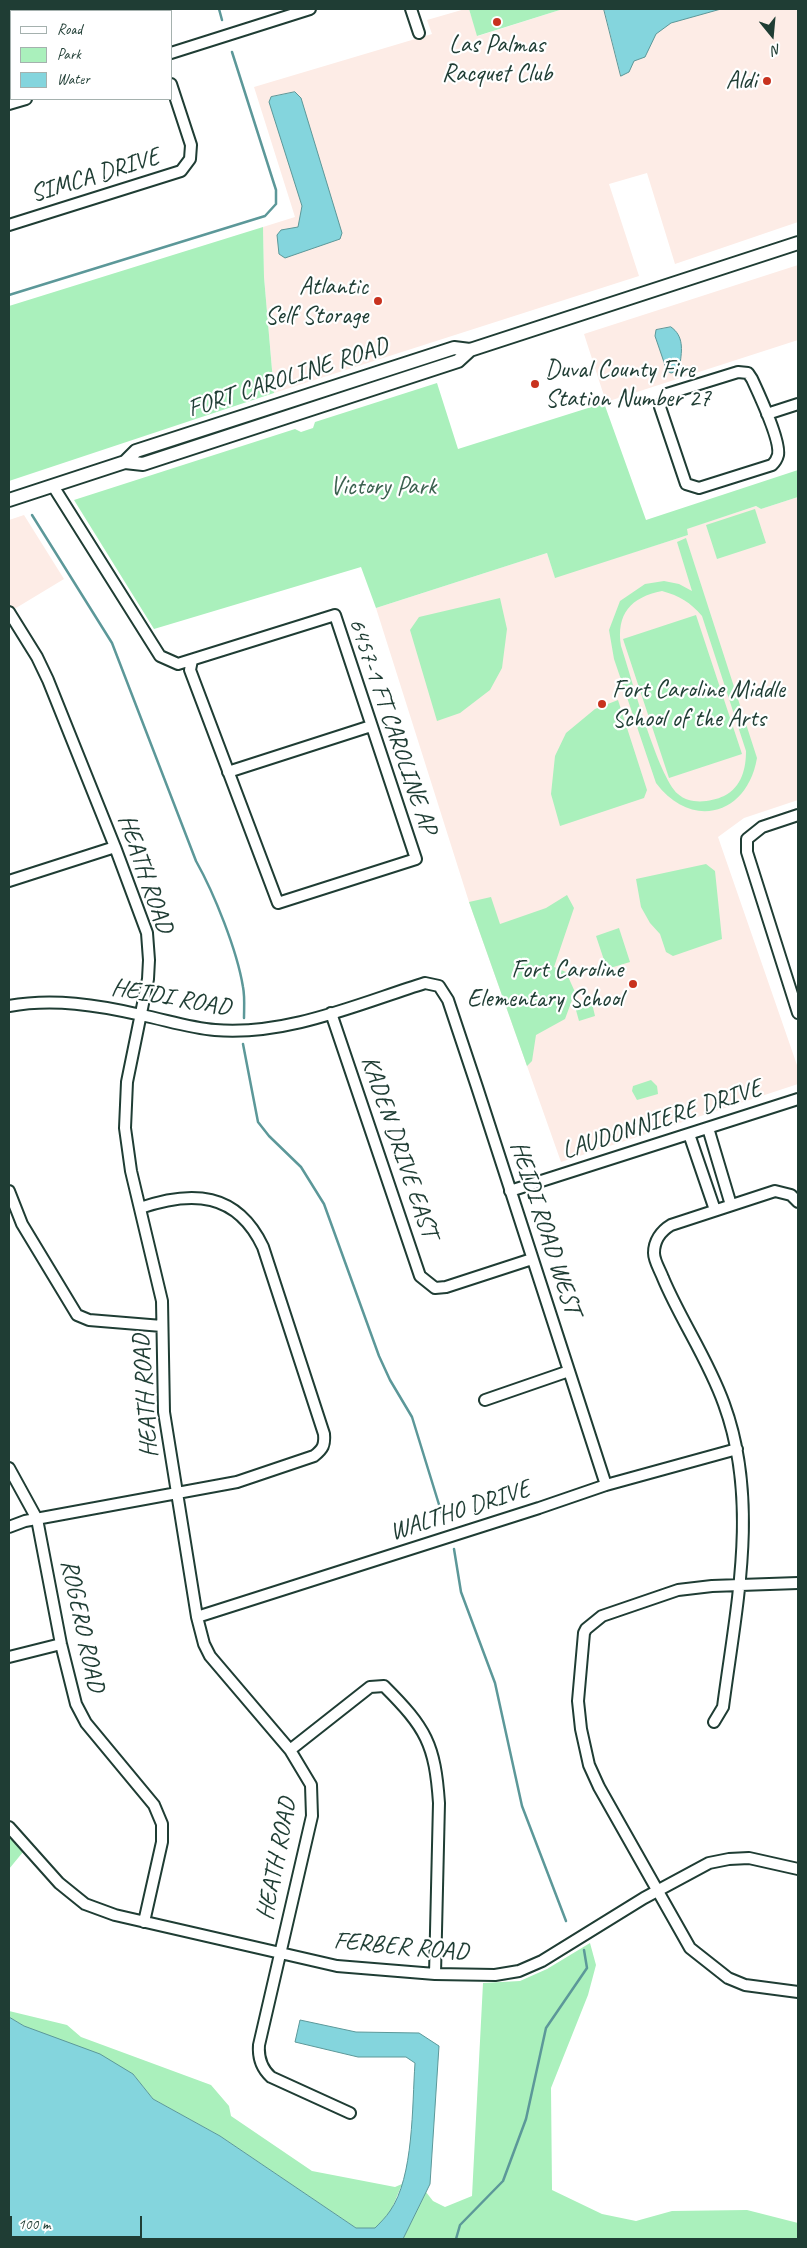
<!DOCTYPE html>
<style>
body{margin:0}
#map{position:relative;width:807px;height:2248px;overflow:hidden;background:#fff;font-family:Caveat,sans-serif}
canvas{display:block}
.frame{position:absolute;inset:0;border:10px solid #1f3d34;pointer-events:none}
.legend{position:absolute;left:10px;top:10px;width:162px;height:90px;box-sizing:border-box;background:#fff;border:1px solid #a5b1ae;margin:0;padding:6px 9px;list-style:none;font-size:15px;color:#1f3d34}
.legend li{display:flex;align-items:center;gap:10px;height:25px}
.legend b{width:25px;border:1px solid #a5b1ae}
.north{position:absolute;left:747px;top:10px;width:50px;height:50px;-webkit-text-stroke:4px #fff;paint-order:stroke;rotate:163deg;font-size:14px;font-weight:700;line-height:20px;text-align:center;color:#1f3d34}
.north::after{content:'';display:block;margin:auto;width:18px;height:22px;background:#1f3d34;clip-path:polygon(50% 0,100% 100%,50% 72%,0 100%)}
.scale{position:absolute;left:10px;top:2216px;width:132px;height:22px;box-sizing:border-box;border:2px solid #1f3d34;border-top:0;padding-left:6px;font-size:15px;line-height:18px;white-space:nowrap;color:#1f3d34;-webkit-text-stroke:4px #fff;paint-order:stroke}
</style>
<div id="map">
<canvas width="807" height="2248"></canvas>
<div class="frame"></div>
<ul class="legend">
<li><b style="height:6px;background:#fff"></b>Road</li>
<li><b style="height:14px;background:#aaf0bc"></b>Park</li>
<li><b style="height:14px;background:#84d5dd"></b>Water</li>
</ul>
<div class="north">N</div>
<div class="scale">100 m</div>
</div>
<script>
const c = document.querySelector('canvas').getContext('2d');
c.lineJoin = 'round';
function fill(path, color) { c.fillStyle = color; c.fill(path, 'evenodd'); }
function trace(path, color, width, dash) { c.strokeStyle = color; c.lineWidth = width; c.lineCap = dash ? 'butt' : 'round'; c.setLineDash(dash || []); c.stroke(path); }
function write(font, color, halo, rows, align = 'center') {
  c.font = font + ' Caveat,sans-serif'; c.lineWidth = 4.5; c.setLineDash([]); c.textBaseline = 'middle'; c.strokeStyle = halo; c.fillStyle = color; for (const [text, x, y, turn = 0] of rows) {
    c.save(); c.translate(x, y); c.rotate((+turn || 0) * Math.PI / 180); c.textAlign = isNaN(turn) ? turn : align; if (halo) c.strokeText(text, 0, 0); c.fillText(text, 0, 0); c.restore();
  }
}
const built = new Path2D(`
 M465 9H469L478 36 563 9H798V222L675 264 647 173 609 184 639 276 274 393 264 277 263 227 295 217 254 87 432 34 427 20Z
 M798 265V340L606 402 584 334Z
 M798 497V800L744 818 718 837 798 1068V1084L561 1162 469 902 376 608 547 553 555 577 688 535 686 529 756 506 761 509Z
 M24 515 64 579 16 608 9 607V520Z`);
const green = new Path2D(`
 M469 9H563L477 36Z
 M263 227 264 277 274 393 9 481V306Z
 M437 383 458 449 604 403 646 520 798 470V497L761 509 756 506 687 529 688 535 555 578 547 553 376 608 361 567 154 629 74 500 295 429 301 432 313 428 315 422Z
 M755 509 766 543 717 559 706 525Z
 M686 538 757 758C747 816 691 830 656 783L614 659 609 630 620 601 645 584 664 581 679 584 692 591 677 542ZM662 591C680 596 690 602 702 616L746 751C746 768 742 787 724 796 711 802 690 805 678 794 658 777 631 676 621 646 616 614 631 597 662 591Z
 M500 598 507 629 502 668 490 690 460 713 437 721 410 630 419 617Z
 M696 615 742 754 669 778 623 639Z
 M618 700 647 790 644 798 560 826 551 794 555 756 566 733 595 709Z
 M706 864 715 871 722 939 673 956 666 952 660 934 650 923 641 907 636 879Z
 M567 895 574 908 554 967 566 972 575 992 565 1019 536 1035 532 1061 527 1066 469 902 491 897 500 924 546 908Z
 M619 928 630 962 607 969 596 936Z
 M591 999 595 1016 579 1021 574 1003Z
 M651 1080 657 1086 658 1094 637 1100 632 1091 633 1086Z
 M9 1834 23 1852 9 1869Z
 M590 1943 596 1965 588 1995 551 2088 552 2190 602 2214 636 2221 672 2211 747 2210 798 2223V2239H403L426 2192 433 2201 445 2207 472 2196 483 1983 520 1981 547 1969Z
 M9 2011 67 2025 81 2037 211 2085 229 2106 231 2116 312 2171 395 2187 402 2184 391 2211 375 2229 356 2228 220 2136 153 2099 133 2074 24 2026 9 2017Z`);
const water = new Path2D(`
 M604 9H721L671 23 656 34 645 57 634 61 629 72 621 76Z
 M295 92 301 98 342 233 340 239 285 258 279 254 277 235 281 230 298 227 302 206 269 102 271 97Z
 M671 327C684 336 682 350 680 364L685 369 671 373 667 371 655 336 656 330Z
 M9 2017 24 2026 100 2054 133 2074 153 2099 220 2136 356 2228H375C380 2223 386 2217 390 2211 414 2177 412 2105 415 2063L406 2057H358L295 2042 300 2020 356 2032 419 2033 439 2046 430 2184 403 2239H9Z`);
const stream = new Path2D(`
 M219 9 222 20
 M9 295 265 216 276 204V190L232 52
 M32 515 112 643 196 861C214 893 237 950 243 987 245 997 244 1008 244 1018
 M243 1044 258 1122 269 1136 301 1167 324 1204 379 1356 390 1380 412 1417 445 1524
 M454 1549 461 1592 495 1683 522 1806 566 1921
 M456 2239 460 2225 503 2181 526 2119 546 2028 587 1968 584 1950`);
const minor = new Path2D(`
 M147 9 148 11
 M411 9 419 33
 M9 27 11 35
 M171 53 310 9
 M9 104 26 99
 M9 225 181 171 190 159 191 145 171 84
 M738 372 748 373 752 379C759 394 781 441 778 455 777 459 775 462 772 465L699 488 686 484 660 407 667 394Z
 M767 414 798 404
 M53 486 160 656 178 664 335 615 416 859 278 903 190 670 192 660
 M9 612 37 657 48 680 115 847 147 933 149 960 148 979 127 1082 125 1128 131 1171 162 1301 164 1412 197 1617 204 1644 210 1656 290 1750 311 1785 312 1816 259 2045C258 2058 261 2068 271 2077L350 2113
 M228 772 371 726
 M798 815 762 827 747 839V852L798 1013
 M9 881 115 847
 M9 1006C53 998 98 1005 141 1015 166 1020 190 1028 215 1030 287 1036 358 1004 425 983L439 986 448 1000 477 1087 606 1485
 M331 1013 420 1276 435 1288 446 1287 532 1259
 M708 1128 731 1205
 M689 1134 715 1210
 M9 1191 22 1224 77 1315 89 1320 162 1326
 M510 1191 798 1099
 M485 1400 569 1371
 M9 1468 37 1519 61 1644 76 1704 86 1723 154 1805 162 1824V1842L144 1922
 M9 1527 25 1521 237 1482 314 1456C323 1449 325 1445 324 1434L263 1247C237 1192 192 1190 140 1208
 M798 1583 712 1586 678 1590 602 1616 586 1629 584 1633 578 1701 581 1729 589 1765 599 1787 690 1948 728 1978 745 1985 798 1992
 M197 1617 539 1508 606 1485 737 1449
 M9 1657 61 1644
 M714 1722 723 1707C736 1607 760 1502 724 1404 708 1359 681 1321 663 1278 660 1270 654 1261 654 1253 654 1241 661 1231 671 1225L775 1191 791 1195 798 1202
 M290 1750 370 1687 384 1686C426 1728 435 1744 439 1803L435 1974
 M9 1827 59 1883 85 1904 115 1915 337 1966 435 1974 495 1975 519 1971 542 1961 644 1898 709 1863 729 1859 749 1858 798 1869`);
const tertiary = new Path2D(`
 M125 462 136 451 454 348 470 350
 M9 500 125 462 143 464 458 361 470 350 798 243`);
const markers = [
 [497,22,5,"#c8321e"],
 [767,81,5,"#c8321e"],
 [378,301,5,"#c8321e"],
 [535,384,5,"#c8321e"],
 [602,704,5,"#c8321e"],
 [633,984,5,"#c8321e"]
];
const poiNames = [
 ["Las Palmas",497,45,"center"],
 ["Racquet Club",497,74,"center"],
 ["Aldi",757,81],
 ["Atlantic",368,287],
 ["Self Storage",368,316],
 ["Duval County Fire",545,370,"left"],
 ["Station Number 27",545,399,"left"],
 ["Fort Caroline Middle",612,690,"left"],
 ["School of the Arts",612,719,"left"],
 ["Fort Caroline",623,970],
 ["Elementary School",623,999]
];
const streetNames = [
 ["SIMCA DRIVE",95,176,-17],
 ["FORT CAROLINE ROAD",288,378,-18],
 ["6457-1 FT CAROLINE AP",392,726,71],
 ["HEATH ROAD",145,874,71],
 ["HEIDI ROAD",171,998,10],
 ["LAUDONNIERE DRIVE",662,1120,-18],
 ["KADEN DRIVE EAST",399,1147,71],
 ["HEIDI ROAD WEST",545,1228,72],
 ["HEATH ROAD",146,1396,-94],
 ["WALTHO DRIVE",460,1511,-18],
 ["ROGERO ROAD",82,1626,78],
 ["HEATH ROAD",277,1859,-79],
 ["FERBER ROAD",401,1947,5]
];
const parkNames = [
 ["Victory Park",383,487]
];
fill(built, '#fdece6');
fill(green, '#aaf0bc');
fill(water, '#84d5dd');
trace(water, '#5c9899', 1);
trace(stream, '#5c9899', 2.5);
trace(minor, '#1f3d34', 14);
trace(tertiary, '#1f3d34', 16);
trace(minor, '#fff', 10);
trace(tertiary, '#fff', 12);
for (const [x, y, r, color] of markers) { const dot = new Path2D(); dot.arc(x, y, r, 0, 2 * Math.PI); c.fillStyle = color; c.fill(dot); trace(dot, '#fff', 2); }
write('25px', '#1f3d34', '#fff', poiNames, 'right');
write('25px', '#1f3d34', '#fff', streetNames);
write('25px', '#3b614f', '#fff', parkNames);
</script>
